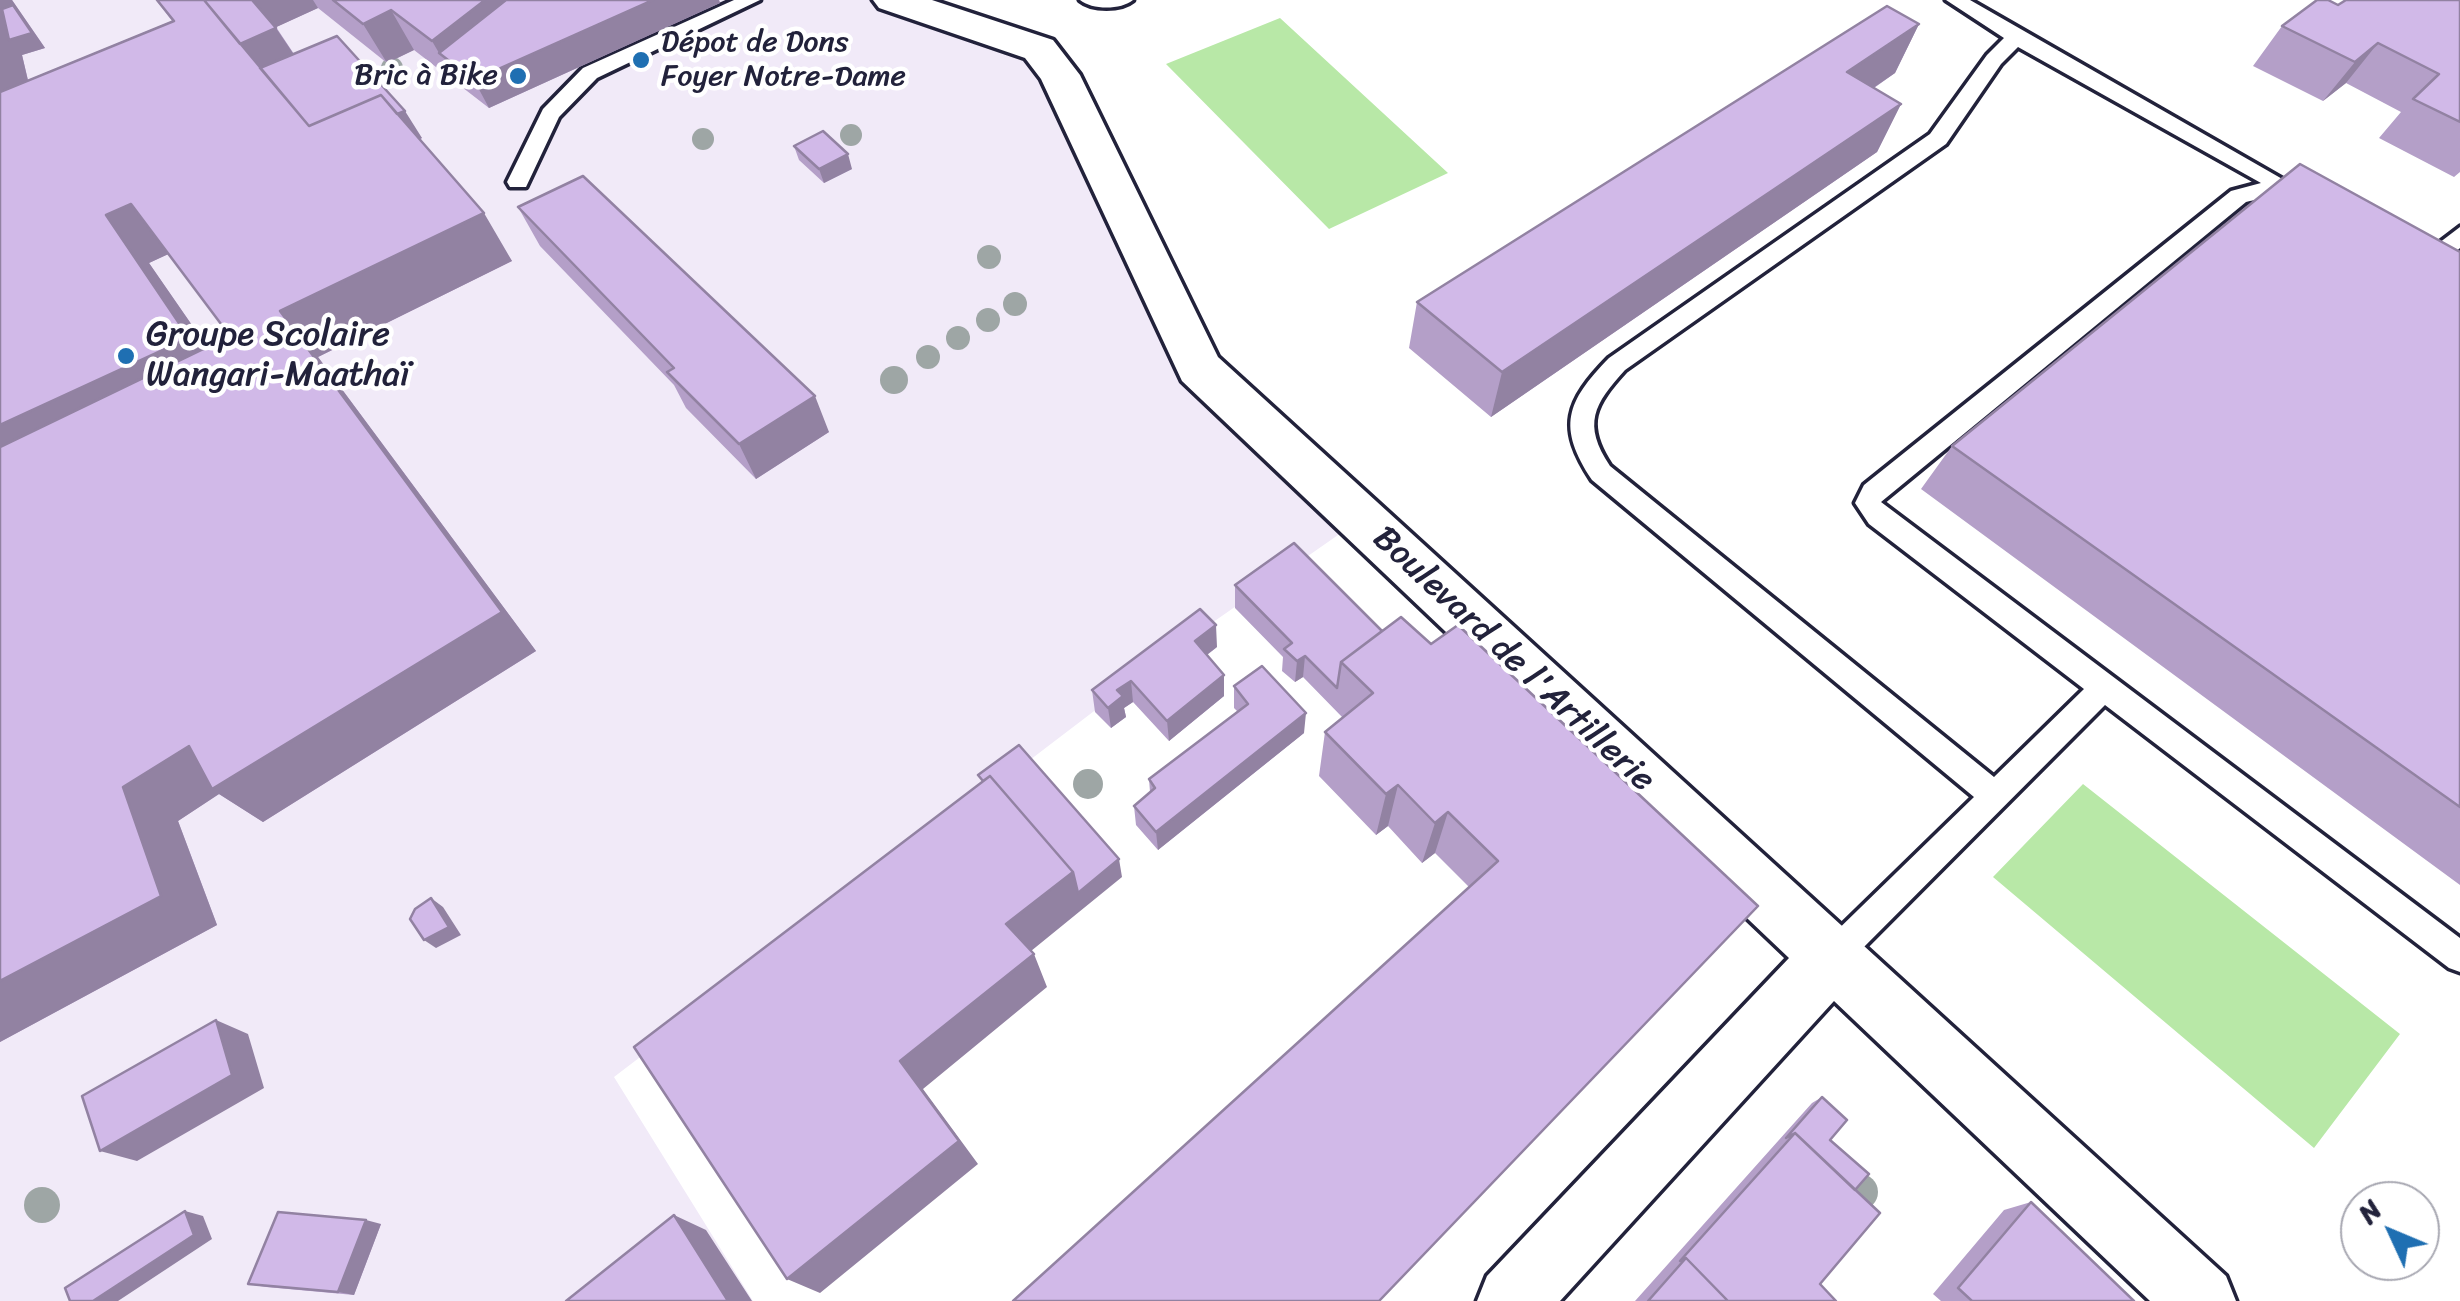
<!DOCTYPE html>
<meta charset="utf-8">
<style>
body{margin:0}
#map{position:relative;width:2460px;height:1301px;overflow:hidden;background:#fff;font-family:Sriracha,sans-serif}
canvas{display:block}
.north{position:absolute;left:2340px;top:1181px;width:100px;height:100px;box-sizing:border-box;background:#fff;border:2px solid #a7a7b1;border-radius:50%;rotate:314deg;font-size:28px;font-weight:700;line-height:40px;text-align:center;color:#22223b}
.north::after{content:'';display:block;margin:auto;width:35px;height:45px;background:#1f6fb2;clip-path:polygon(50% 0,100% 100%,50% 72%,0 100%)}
</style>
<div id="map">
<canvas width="2460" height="1301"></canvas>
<div class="north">N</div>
</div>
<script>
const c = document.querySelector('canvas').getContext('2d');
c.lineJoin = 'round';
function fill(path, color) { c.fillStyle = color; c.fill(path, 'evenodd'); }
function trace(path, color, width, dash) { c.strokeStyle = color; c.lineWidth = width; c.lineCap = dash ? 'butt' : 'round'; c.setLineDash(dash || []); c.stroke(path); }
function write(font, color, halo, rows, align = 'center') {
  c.font = font + ' Sriracha,sans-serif'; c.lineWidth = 9; c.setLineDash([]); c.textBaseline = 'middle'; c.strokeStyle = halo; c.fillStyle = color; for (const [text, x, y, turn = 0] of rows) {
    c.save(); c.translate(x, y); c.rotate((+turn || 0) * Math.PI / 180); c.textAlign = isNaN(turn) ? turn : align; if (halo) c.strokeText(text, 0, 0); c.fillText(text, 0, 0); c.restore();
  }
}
const built = new Path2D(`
 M0 0H893L1039 49 1199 368 1361 519 1186 641 614 1077 753 1301H0Z`);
const green = new Path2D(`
 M1280 18 1448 173 1329 229 1166 64Z
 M2083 784 2400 1034 2314 1148 1993 877Z`);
const lane = new Path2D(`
 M734 0H760L597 78 559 117 526 187H510L507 182 543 109 583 68Z
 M1080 0H1133C1121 10 1092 10 1080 0Z
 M1946 0H1970L2298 188C2283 204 2268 196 2246 202L1881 502 2460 938V972L2449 968 2105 705 1843 968 1832 972 1821 968 1816 957 1821 946 1974 797 1592 480C1557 427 1566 402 1609 358L1930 134 1987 55 2004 38ZM2018 47 2261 183 2231 191 1864 485 1855 503 1869 524 2084 689 1994 777 1610 466C1582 424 1594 404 1625 370L1946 144 2001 64Z
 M2460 227V248L2434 271H2418L2415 265 2418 259Z`);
const street = new Path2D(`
 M873 0H932L1053 40 1080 75 1218 357 2226 1276 2236 1301H2150L1834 1001 1560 1301H1477L1487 1276 1789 958 1182 381 1041 79 1025 58 879 8Z`);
const trees = [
 [392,68,11],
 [851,135,11],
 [703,139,11],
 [989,257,12],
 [1015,304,12],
 [988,320,12],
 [958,338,12],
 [928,357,12],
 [894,380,14],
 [1088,784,15],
 [1860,1192,18],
 [42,1205,18]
];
const wall = new Path2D(`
 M0 0H12L45 48 22 55 28 80 172 21 156 0H719L720 3 489 108 414 50 387 63 318 8 276 27 294 54 422 138 420 139 512 261 318 357 536 651 263 822 219 794 178 821 217 925 0 1042ZM168 254 230 336 207 347 149 263Z
 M2460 0V172L2454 177 2379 138 2401 112 2346 83 2323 101 2253 66 2282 26 2338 5Z
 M1919 24 1895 73 1874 88 1901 104 1877 152 1491 417 1409 348 1417 302Z
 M794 146 852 169 824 183 799 160Z
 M518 207 829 432 756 479 686 408 674 385 540 246Z
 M2460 252V885L1921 489 1952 446Z
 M1235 585 1431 644 1758 906 1469 887 1435 853 1422 863 1388 826 1376 835 1319 776 1325 732 1343 718 1303 677 1295 682 1282 671 1283 657 1235 608Z
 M1217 647 1207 655 1224 696 1169 741 1133 702 1124 708 1126 717 1111 728 1095 712 1092 690Z
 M1234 686 1304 733 1158 850 1136 825 1134 806 1150 792 1149 779 1238 712 1234 708Z
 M1822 1097 1830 1140 1855 1190 1820 1284 1836 1301H1635L1812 1103Z
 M2031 1202 2134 1301H1941L1933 1294 2004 1210Z
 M381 1224 354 1295 266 1287 248 1284Z`);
const shadedWall = new Path2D(`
 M0 0H12L45 48 22 55 42 141 0 94Z
 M250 0H313L318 8 270 30Z
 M485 0H542L439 53 432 41Z
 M653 0H719L720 3 489 108 474 80Z
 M391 10 414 50 387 63 363 24Z
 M1919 24 1895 73 1825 121 1847 72Z
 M276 28 303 68 269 83 239 44Z
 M2378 43 2346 83 2323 101 2355 62Z
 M1901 104 1877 152 1491 417 1502 372Z
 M405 111 422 138 342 174 323 147Z
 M848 154 852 169 824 183 819 169Z
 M131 204 173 252 149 263 232 383 0 494V425L106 215Z
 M484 213 512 261 318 357 536 651 263 822 219 794 178 821 217 925 0 1042V981L123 787 280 311Z
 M815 396 829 432 756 479 739 444Z
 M1216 625 1217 647 1196 663 1195 641Z
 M1305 656 1303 677 1295 682 1297 661Z
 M1224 675V696L1169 741 1167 721Z
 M1131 681 1133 702 1124 708 1126 717 1111 728 1108 708 1117 690Z
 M1306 713 1304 733 1158 850 1156 832Z
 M1398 785 1388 826 1376 835 1386 794Z
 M1448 812 1435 853 1422 863 1435 823Z
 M1119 859 1122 877 1020 960 1006 924 1073 872Z
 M431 898 443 907 461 935 436 948 424 940Z
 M1034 954 1047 987 923 1089 978 1164 820 1293 787 1279 900 1061Z
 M216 1020 248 1034 264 1088 137 1161 100 1151Z
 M185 1211 203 1216 212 1239 118 1301H93Z
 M674 1215 706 1230 752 1301H728Z
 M366 1220 381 1224 354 1295 338 1292Z`);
const building = new Path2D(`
 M157 0H204L309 126 381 95 484 213 280 311 502 612 212 789 189 746 123 787 161 896 0 981V447L230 336 131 204 106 215 189 338 0 425V92L174 21Z
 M204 0H252L276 28 240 44Z
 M333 0H485L432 41 391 10 363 24Z
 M506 0H653L474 80 439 53Z
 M2317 0H2328L2338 5 2346 0H2460V122L2413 99 2439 74 2378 43 2355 62 2282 26Z
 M13 5 32 33 9 40 2 9Z
 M1887 6 1919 24 1847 72 1901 104 1502 372 1417 302Z
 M337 36 405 111 397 114 381 95 309 126 260 68Z
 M823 131 848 154 819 169 794 146Z
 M2300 164 2460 252V807L1952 446Z
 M583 176 815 396 739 444 667 372 674 368 518 207Z
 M1294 543 1382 631 1341 662 1337 688 1305 656 1297 661 1284 649 1292 643 1235 585Z
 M1200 609 1216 625 1195 641 1224 675 1167 721 1131 681 1117 690 1123 696 1108 708 1092 690Z
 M1401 617 1431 644 1458 625 1758 906 1379 1301H1013L1498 861 1448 812 1435 823 1398 785 1386 794 1325 732 1373 693 1341 662Z
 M1262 666 1306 713 1156 832 1134 806 1155 788 1149 779 1248 704 1234 686Z
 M1019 745 1119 859 1078 893 1073 872 990 776 983 781 978 775Z
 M990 776 1073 872 1006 924 1034 954 900 1061 959 1141 787 1279 634 1047Z
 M431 898 449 927 424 940 410 919 415 909Z
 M216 1020 232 1075 100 1151 82 1096Z
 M1822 1097 1847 1120 1830 1140 1869 1174 1855 1190 1795 1133 1786 1138Z
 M1795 1133 1880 1213 1820 1284 1836 1301H1728L1686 1258 1680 1261Z
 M2031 1202 2134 1301H1972L1958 1288Z
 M185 1211 194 1235 93 1301H70L65 1288Z
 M278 1212 366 1220 338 1292 248 1284Z
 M674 1215 728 1301H566Z
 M1686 1258 1728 1301H1648Z`);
const markers = [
 [641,60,10,"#1f6fb2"],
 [518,76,10,"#1f6fb2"],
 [126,356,10,"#1f6fb2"]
];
const farPoinames = [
 ["Dépot de Dons",661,43],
 ["Foyer Notre-Dame",661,77],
 ["Bric à Bike",498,76,"right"]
];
const poiNames = [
 ["Groupe Scolaire",146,336],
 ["Wangari-Maathaï",146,376]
];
const streetNames = [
 ["Boulevard de l'Artillerie",1513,660,43]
];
fill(built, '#f1eaf8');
fill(green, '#b8e8a7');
trace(lane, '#22223b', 7);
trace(street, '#22223b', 7);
fill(lane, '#fff');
fill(street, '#fff');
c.fillStyle = '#9ea6a5';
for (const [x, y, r] of trees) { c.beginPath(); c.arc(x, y, r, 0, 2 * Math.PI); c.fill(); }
fill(wall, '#b49fc8');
fill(shadedWall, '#9282a2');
fill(building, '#d1b9e8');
trace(building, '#9282a2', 2.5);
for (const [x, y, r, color] of markers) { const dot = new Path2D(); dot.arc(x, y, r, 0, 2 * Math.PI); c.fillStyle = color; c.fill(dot); trace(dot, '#fff', 4); }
write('30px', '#22223b', '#fff', farPoinames, 'left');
write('35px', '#22223b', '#fff', poiNames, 'left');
write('35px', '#22223b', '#fff', streetNames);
</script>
